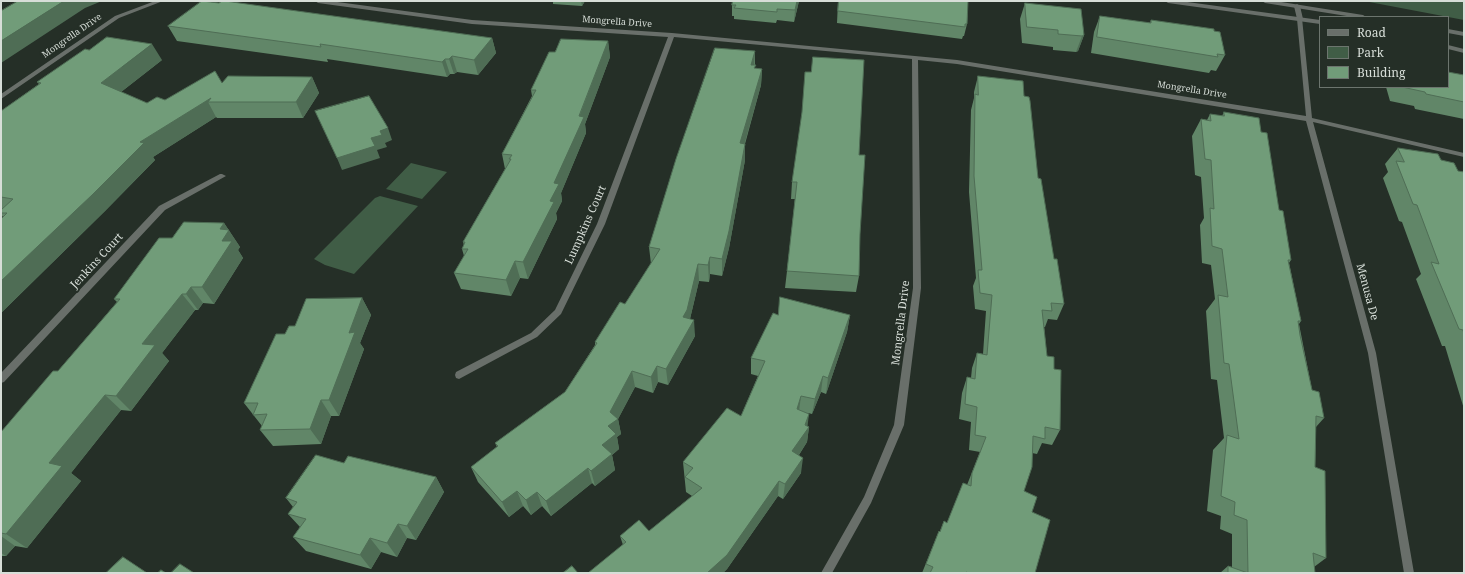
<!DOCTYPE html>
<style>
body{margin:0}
#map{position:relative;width:1465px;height:574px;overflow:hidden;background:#252f27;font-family:"Noto Serif",serif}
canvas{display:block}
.frame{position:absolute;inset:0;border:2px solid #d7ded8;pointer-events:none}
.legend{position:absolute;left:1319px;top:16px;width:130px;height:72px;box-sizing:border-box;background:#252f27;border:1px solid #6c756e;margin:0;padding:5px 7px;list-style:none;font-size:12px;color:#d7ded8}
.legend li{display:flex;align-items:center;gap:8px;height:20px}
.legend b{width:20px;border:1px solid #6c756e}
</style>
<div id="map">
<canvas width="1465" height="574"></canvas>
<div class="frame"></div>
<ul class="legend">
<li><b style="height:5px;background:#696f6a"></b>Road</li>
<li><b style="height:11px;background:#405d46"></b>Park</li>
<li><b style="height:11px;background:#719c79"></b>Building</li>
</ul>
</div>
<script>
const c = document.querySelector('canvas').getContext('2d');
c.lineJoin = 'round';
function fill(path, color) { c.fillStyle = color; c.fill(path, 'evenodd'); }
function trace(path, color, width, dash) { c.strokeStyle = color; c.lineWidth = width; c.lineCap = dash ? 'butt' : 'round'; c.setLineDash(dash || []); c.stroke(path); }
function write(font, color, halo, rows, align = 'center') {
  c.font = font + ' "Noto Serif",serif'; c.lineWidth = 4; c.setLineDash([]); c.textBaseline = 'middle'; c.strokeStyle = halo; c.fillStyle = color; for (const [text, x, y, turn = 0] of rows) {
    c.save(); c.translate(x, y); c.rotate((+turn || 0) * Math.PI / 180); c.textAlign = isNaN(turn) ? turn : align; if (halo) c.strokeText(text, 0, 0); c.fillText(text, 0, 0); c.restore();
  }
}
const green = new Path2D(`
 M1364 1H1464V20Z
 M411 163 447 172 422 199 386 189Z
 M380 196 418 206 354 274 325 265 314 259 375 198Z`);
const service = new Path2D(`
 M1297 4 1300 6 1303 19 1300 21 1297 19 1294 6Z`);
const minor = new Path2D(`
 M155 1H163L119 18 1 99V94L115 16Z
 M315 1H330L472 20 672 33 957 60 1306 116 1297 19 1302 18 1312 118 1464 153V157L1313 122 1376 353 1414 573H1404L1368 353 1306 121 957 64 918 60 921 288 904 425 871 503 832 573H821L864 497 894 425 913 288 912 59 674 37 605 224 561 314 537 337 459 379 456 378 455 375 456 372 531 333 555 310 597 224 668 37 472 24 318 3Z
 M220 174H222L226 176 165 210 4 382 1 383V373L159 206Z`);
const tertiary = new Path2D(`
 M1165 1H1180L1320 20V24L1168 3Z
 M1262 1H1275L1363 15 1366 17H1353L1265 3Z
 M1448 29 1464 32V36L1448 33Z
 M1448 45 1464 49V53L1448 49Z`);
const wall = new Path2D(`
 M553 1H585L582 6 553 4Z
 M733 1H799L794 22 777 20 776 23 734 19V16H732V5Z
 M838 1H968L967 24 964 36H963L962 39 837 23Z
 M1025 3 1084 35 1078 51 1076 52 1053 50V47L1022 43 1020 19Z
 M1100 16 1150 23 1151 20 1214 31 1225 55 1216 71 1211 70 1209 73 1091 53 1094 32Z
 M168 26 492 38 496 53 478 75 457 72 454 74H450L447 77 327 59 328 62 177 41Z
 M608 41 610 57 585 124 586 133 561 193 562 201 556 213 557 219 528 279 520 278 511 296 461 289 454 273 464 256 462 249 464 245 463 242 505 169 502 154 532 96 531 90 555 52Z
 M755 51V68L762 69 761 85 745 144V160L729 248 722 276 710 274 709 282 699 281 690 319 695 336 668 385 658 382 653 393 635 387 618 419 621 434 617 437 619 449 612 455 615 470 595 486 592 483 551 516 542 506 531 515 523 506 509 517 478 482 471 467 497 447 495 443 565 392 595 345V342L625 304 651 264 649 247Z
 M162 60 121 92 147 103 165 100 222 83 312 77 319 93 303 118H217L216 117 153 157 155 160 105 211 1 313V219L3 217 1 215V111L39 84 37 82Z
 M1464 75V119L1415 109 1414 106 1390 101 1386 87H1448Z
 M978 76 1024 96 1038 178 1054 259 1064 304 1057 320 1048 319 1045 327H1044L1047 356 1054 369 1060 430 1052 445 1042 443 1037 454 1032 453 1024 491 1032 512 1035 573H922L939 531H940L944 521 947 523 963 483 967 485 980 452 969 450 971 422 959 419 962 393 967 377 971 378 972 368 977 353 983 354 986 311 975 309 973 286 976 278 969 192 971 110 974 98V92Z
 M1224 112 1261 132 1291 260 1289 263 1301 321 1299 324 1312 390 1324 418 1316 427 1315 467 1326 558 1314 567 1315 573H1220L1228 566 1232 567V534L1220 529 1221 516 1207 511 1213 450 1224 438 1217 380 1211 379 1206 311 1215 299 1211 265 1202 263 1200 225 1204 218 1201 177 1195 175 1192 136 1201 119 1207 120 1210 114 1222 116Z
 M1398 148 1441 160 1458 171 1464 172V409L1445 346H1442L1416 279 1421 274 1402 222 1399 221 1383 178 1388 172 1385 164Z
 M859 155V276L856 292 785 288 787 271 795 199H791L792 182Z
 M224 223 240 247 238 250 243 258 214 304 203 303 198 310H195L162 353 169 361 131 411 121 410 71 473 81 481 27 548 15 546 6 556H2L1 558V432L58 371 117 302 114 299 172 238Z
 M362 298 371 315 360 343 364 349 339 416H331L321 444 273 446 260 430 262 426 244 403 285 334 295 326Z
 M778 315H850L847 332 826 394 821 392 812 414 808 413 807 426 809 427 807 442 799 455 801 473 783 499 778 496 727 569 723 573H588L623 545 620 536 649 531 692 496 686 492 683 462 741 416 758 376 751 374V358Z
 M344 463 436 477 444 492 416 540 407 538 397 557 381 552 371 569 306 551 293 537 300 527 288 514 293 507 286 498Z`);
const shadedWall = new Path2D(`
 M64 1H102L85 8 1 63V41Z
 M581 1H585L582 6Z
 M797 1H799L794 22 795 10Z
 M1084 35 1078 51 1076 52 1082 36Z
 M492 38 496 53 478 75 474 60Z
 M608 41 610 57 585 124 586 133 561 193 562 201 556 213 557 219 528 279 523 262 550 201 554 183Z
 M152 44 162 60 112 99 101 83Z
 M755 51 754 68 751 65Z
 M452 56 457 72 454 74 449 59Z
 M445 59 450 74 447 77 442 62Z
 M762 69 761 85 740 160V143Z
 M312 77 319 93 303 118 296 102Z
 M211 98 208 102 216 117 153 157 155 160 105 211 1 313V281L140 142Z
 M388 128 392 140 385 143 387 147 377 150 380 158 342 170 337 158 380 131Z
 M745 144V160L729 248 722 276V259Z
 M224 223 240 247 238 250 243 258 214 304 202 287 222 241 220 229Z
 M710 257V274L709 282 708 265Z
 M515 261 520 278 511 296 506 280Z
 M698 264 699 281 688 327 683 317Z
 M191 287 203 303 198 310 186 294Z
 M182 294 195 310 162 353 169 361 131 411 116 396 142 344Z
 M362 298 371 315 360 343 364 349 339 416 329 400 349 333Z
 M850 315 847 332 826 394 828 378Z
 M694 320 695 336 668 385 666 369Z
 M657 366 658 382 653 393 651 377Z
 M632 371 635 387 618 419 621 434 617 437 619 449 612 455 615 470 595 486 591 471 602 445 608 426 610 412Z
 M823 376 821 392 812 414 815 399Z
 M105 395 121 410 71 473 81 481 27 548 6 534 49 463Z
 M801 396 799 411 797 409Z
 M321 400 331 416 321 444 310 429Z
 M809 414 807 430 809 427 807 442 791 467 792 451 805 425Z
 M803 458 801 473 783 499 785 484Z
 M588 468 592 483 551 516 546 501Z
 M436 477 444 492 416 540 407 526Z
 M779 481 778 496 727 569 723 573H707Z
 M517 491 523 506 509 517 502 502Z
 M537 492 542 506 531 515 526 500Z
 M398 524 407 538 397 557 387 543Z
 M1 536 15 546 6 556 1 553Z
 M370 538 381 552 371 569 360 555Z`);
const building = new Path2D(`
 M18 1H64L1 41V11Z
 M202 1 219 3 222 1H225L492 38 474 60 452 56 449 59H445L442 62 320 44 321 47 168 26Z
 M733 1H797L795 10 777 9V12L734 8 736 5H732Z
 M839 1H968L967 24H965V27L838 11Z
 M1025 3 1081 9 1084 35 1082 36 1058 34V30L1027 27Z
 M1100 16 1151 23V20L1214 29V31L1220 32 1225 55 1217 54 1218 57 1097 37Z
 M107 37 152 44 101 83 147 103 157 97 165 100 215 71 222 83 228 76 312 77 296 102H208L211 98 140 142 144 143 92 195 1 281V219L7 213H1V210L13 199 1 197V111L41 83 37 82 85 49 89 50Z
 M561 39 608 41 579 116 584 117 554 183 559 184 550 201 554 202 523 262 515 261 506 280 454 273 468 249H462L465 242H463L511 159H509L512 155 502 154 536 90H531L549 52H555Z
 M715 48 755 51 751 65H756L754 68 762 69 740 143 745 144 729 231 722 259 710 257 708 265 698 264 687 310 683 317 694 320 666 369 657 366 651 377 632 371 610 412 618 419 608 426 616 434 602 445 612 454 591 471 588 468 546 501 537 492 526 500 517 491 502 502 471 467 498 446 495 443 565 392 597 343 595 342 620 302 625 304 660 249 649 247 676 159Z
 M813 57 864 60 859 155H865L860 234 859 276 787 271 797 182H792L802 112 805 72H811Z
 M1448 72 1464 75V102L1426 94 1425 92 1402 87H1448Z
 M978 76 1023 81 1024 96 1029 97 1030 101 1038 178 1041 179 1054 259H1057L1064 304 1051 303 1052 311 1042 310 1047 356 1054 357V369L1061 370 1060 430 1045 427V439L1033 436 1032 467 1024 491 1037 497 1032 512 1050 520 1035 573H968L966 572V573H930L933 567 926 564 939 531 940 532 944 521 947 523 963 483 971 486 972 473 986 437 975 435 977 407 965 404 967 377 975 379 977 353 987 355 992 295 980 293 978 270H982L974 176 975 94 978 95Z
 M369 96 388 128 380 131 382 135 371 138 375 146 337 158 315 111Z
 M1224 112 1259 118 1261 132 1267 133 1279 210 1283 211 1291 260H1288L1301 321H1298L1300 335 1312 390 1319 392 1324 418 1316 416 1315 467 1325 471 1326 558 1313 553 1315 573H1228V566L1248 573 1247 520 1234 515 1235 502 1221 496 1227 435 1239 439 1229 364 1224 363 1218 295 1228 297 1222 249 1212 246 1210 208 1214 209 1211 160 1205 159 1201 119 1211 121 1210 114 1224 116Z
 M1398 148 1438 154 1441 160 1454 163 1458 171 1464 172V334L1463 330 1459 329 1431 262 1439 264 1417 205 1413 204 1396 161 1404 162Z
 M184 222 224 223 220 229 229 230 222 241H232L202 287H191L186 294H182L142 344 155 345 116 396 105 395 49 463 62 466 6 534 1 533V432L53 371H58L120 299H114L159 238H172Z
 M780 297 850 315 828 378 823 376 815 399 801 396 797 409 809 414 805 425 809 427 792 451 803 458 785 484 779 481 727 555 707 573H588L626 542 620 536 639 520 649 531 702 488 685 477 693 468 683 462 727 408 741 416 765 361 751 358 773 313 778 315Z
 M362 298 349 333 355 332 329 400H321L310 429 260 430 267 414 253 415 258 403H244L276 334H285L289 326H295L306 299Z
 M316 455 344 463 348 456 436 477 407 526 398 524 387 543 370 538 360 555 293 537 306 519 288 514 297 502 286 498Z
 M123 557 147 573H106Z
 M180 564 194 573H171Z
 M572 566 578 573H563Z
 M161 570 166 573H158Z`);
const farStreetnames = [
 ["Mongrella Drive",617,22,4],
 ["Mongrella Drive",72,36,-35],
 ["Mongrella Drive",1192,90,9]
];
const streetNames = [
 ["Lumpkins Court",586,225,-66],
 ["Jenkins Court",97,261,-47],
 ["Menusa De",1367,292,75],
 ["Mongrella Drive",901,323,-83]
];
fill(green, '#405d46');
fill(service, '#696f6a');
fill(minor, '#696f6a');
fill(tertiary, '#696f6a');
fill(wall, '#618668');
fill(shadedWall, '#4f6d55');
fill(building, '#719c79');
trace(building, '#4f6d55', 1);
write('9px', '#d7ded8', '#252f27', farStreetnames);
write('11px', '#d7ded8', '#252f27', streetNames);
</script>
